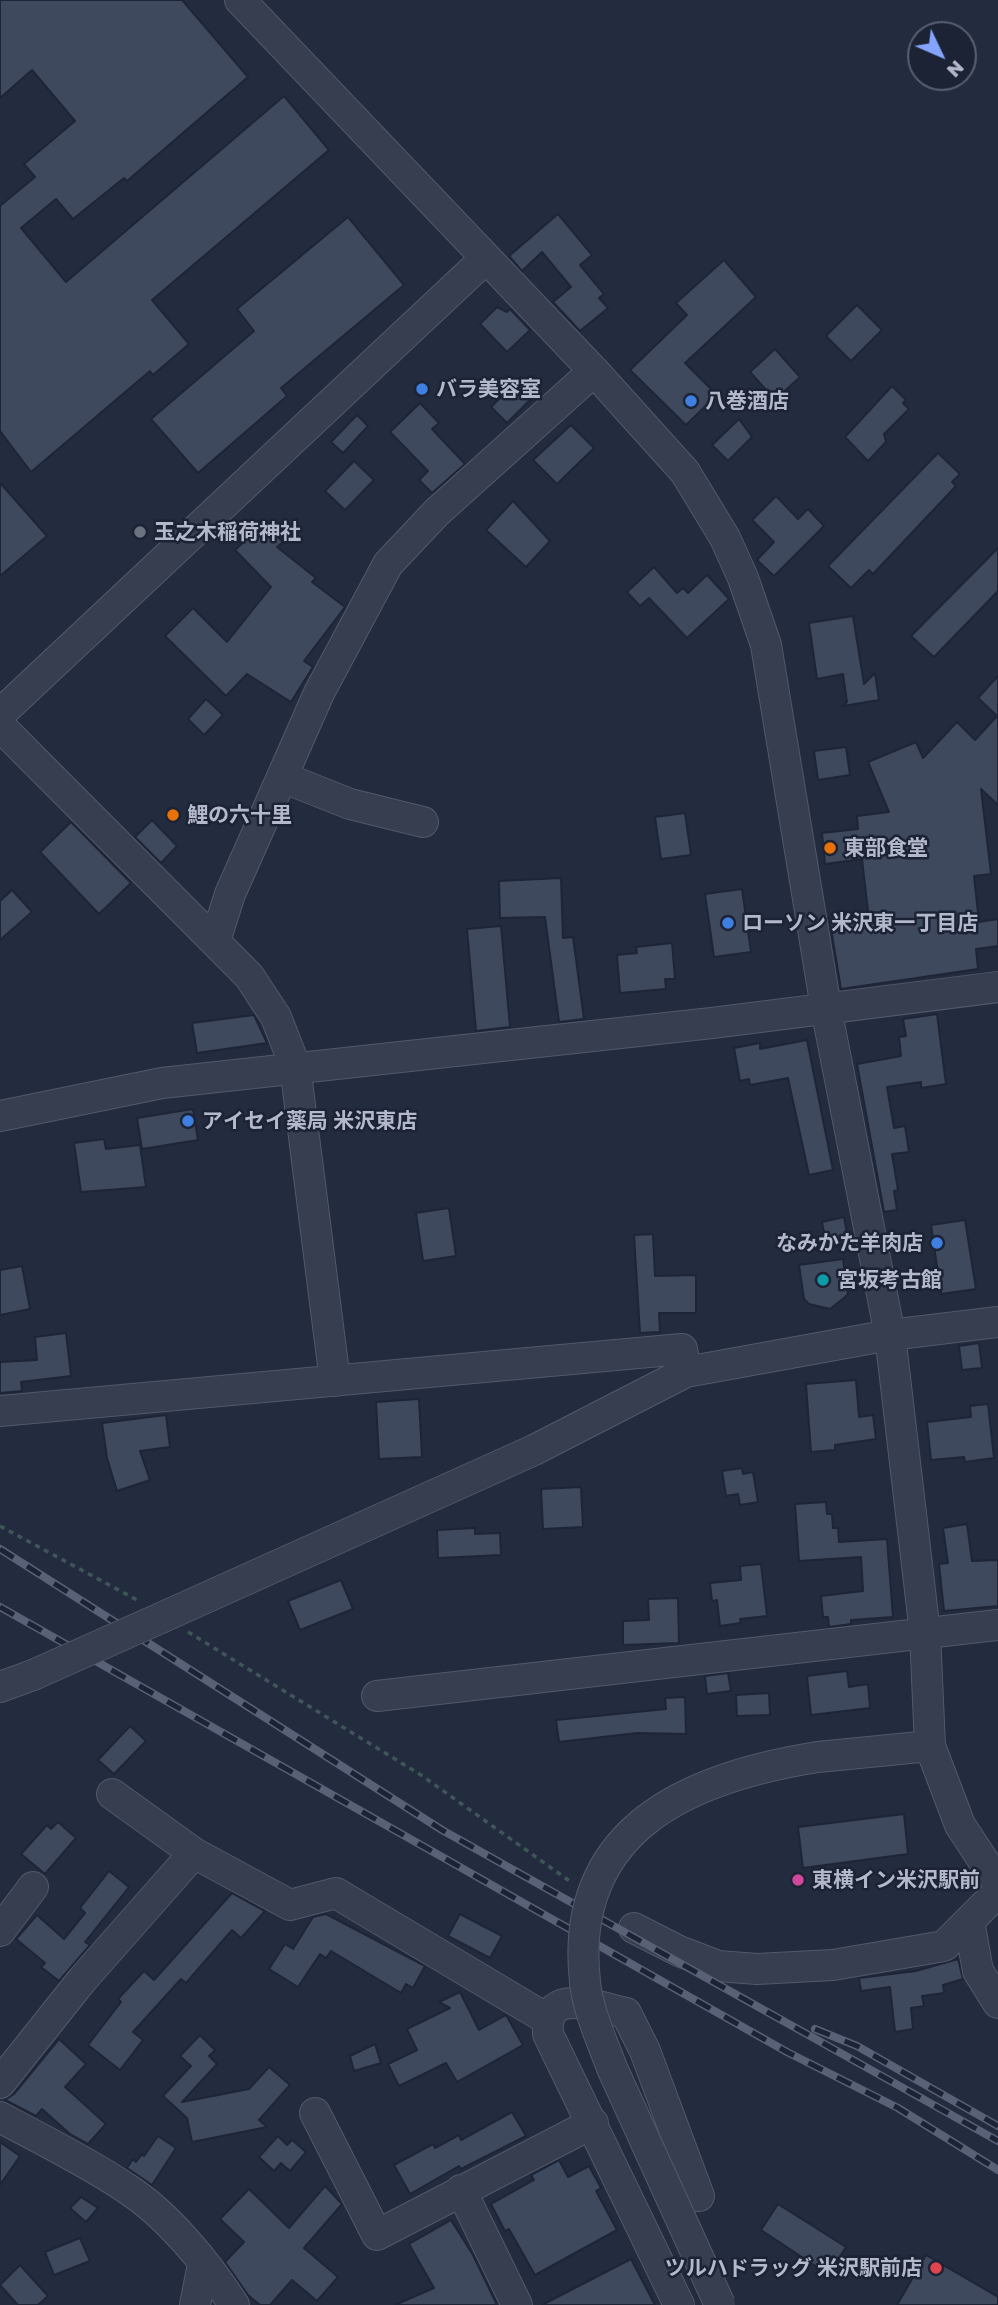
<!DOCTYPE html>
<meta charset="utf-8">
<style>
body{margin:0}
#map{position:relative;width:998px;height:2305px;overflow:hidden;background:#232b3f;font-family:"Golos Text",sans-serif}
canvas{display:block}
.north{position:absolute;left:907px;top:21px;width:70px;height:70px;box-sizing:border-box;background:#1c2334;border:2px solid #585f70;border-radius:50%;rotate:134deg;font-size:19px;font-weight:700;line-height:28px;text-align:center;color:#b3b9ca}
.north::after{content:'';display:block;margin:auto;width:24px;height:32px;background:#85a4fd;clip-path:polygon(50% 0,100% 100%,50% 72%,0 100%)}
</style>
<div id="map">
<canvas width="998" height="2305"></canvas>
<div class="north">N</div>
</div>
<script>
const c = document.querySelector('canvas').getContext('2d');
c.lineJoin = 'round';
function fill(path, color) { c.fillStyle = color; c.fill(path, 'evenodd'); }
function trace(path, color, width, dash) { c.strokeStyle = color; c.lineWidth = width; c.lineCap = dash ? 'butt' : 'round'; c.setLineDash(dash || []); c.stroke(path); }
function write(font, color, halo, rows, align = 'center') {
  c.font = font + ' "Golos Text","Noto Sans JP",sans-serif'; c.lineWidth = 5; c.setLineDash([]); c.textBaseline = 'middle'; c.strokeStyle = halo; c.fillStyle = color; for (const [text, x, y, turn = 0] of rows) {
    c.save(); c.translate(x, y); c.rotate((+turn || 0) * Math.PI / 180); c.textAlign = isNaN(turn) ? turn : align; if (halo) c.strokeText(text, 0, 0); c.fillText(text, 0, 0); c.restore();
  }
}
const building = new Path2D(`
 M0 0H182L248 77 127 181 124 178 73 219 56 199 21 228 66 282 284 96 329 150 152 300 189 344 153 375 150 371 31 472 0 431V206L35 177 24 164 75 121 32 70 0 98Z
 M558 214 592 255 580 265 604 294 599 298 608 308 580 331 553 302 571 287 542 252 522 271 509 256Z
 M348 217 404 285 281 388 287 396 198 473 151 419 254 331 237 309Z
 M724 260 756 297 685 363 717 395 686 425 630 370 687 315 676 303Z
 M857 305 882 330 851 361 826 336Z
 M497 307 507 312 510 309 530 330 507 352 480 324Z
 M775 349 800 377 775 400 750 372Z
 M521 377 537 393 507 423 491 407Z
 M892 386 906 400 903 403 909 409 884 434 886 442 868 461 845 437Z
 M420 403 439 423 432 429 465 464 432 493 419 480 428 471 390 432Z
 M357 415 368 426 343 453 331 442Z
 M739 419 752 437 728 461 712 445Z
 M571 425 594 448 557 484 533 460Z
 M938 453 960 474 952 482 956 486 873 574 869 570 851 588 828 566Z
 M354 461 374 480 345 510 325 491Z
 M0 483 47 536 0 576Z
 M776 496 798 519 808 509 824 526 774 576 757 560 774 542 752 520Z
 M513 501 550 541 526 567 486 530Z
 M264 523 283 542 277 547 316 578 312 582 345 607 304 661 313 667 291 702 247 674 226 696 165 636 193 608 227 642 271 587 235 550Z
 M998 548V591L934 657 911 636Z
 M654 567 677 593 683 588 688 593 707 575 729 599 687 638 649 598 640 606 627 592Z
 M853 616 864 684 875 673 879 700 843 706 847 702 843 674 817 679 809 623Z
 M998 676V805L981 789 991 874 974 876 979 922 998 919V946L976 949 978 969 841 989 829 917 868 911 862 859 825 864 822 833 858 829 857 816 889 812 868 762 916 742 923 758 957 722 975 740 997 716 978 698Z
 M206 699 223 715 204 735 188 719Z
 M846 747 850 775 818 780 814 751Z
 M685 813 691 855 661 859 655 817Z
 M152 820 177 846 161 863 135 837Z
 M71 822 131 883 99 914 40 852Z
 M561 878 563 938 573 937 584 1019 559 1022 545 917 500 918 499 881Z
 M742 889 751 952 714 957 705 894Z
 M12 890 32 912 0 940V901Z
 M501 926 510 1027 476 1031 467 929Z
 M672 943 675 979H665L666 989 620 993 617 955 637 953 636 947Z
 M937 1014 946 1084 921 1088V1082L887 1087 894 1128 905 1126 909 1152 892 1154 898 1190 894 1191 897 1210 884 1212 857 1064 901 1056 899 1037 906 1036 903 1019Z
 M254 1015 267 1043 197 1053 192 1023Z
 M807 1040 833 1170 809 1175 788 1078 750 1085 749 1079 740 1081 734 1048 760 1043V1049Z
 M193 1109 198 1140 142 1149 137 1118Z
 M104 1139 106 1149 140 1145 146 1187 81 1192 74 1143Z
 M449 1208 456 1256 423 1261 416 1213Z
 M844 1217 849 1244 827 1249 822 1222Z
 M965 1220 976 1289 941 1294 931 1225Z
 M653 1234 655 1276 696 1275V1313H659L660 1332 640 1333 634 1235Z
 M843 1259 848 1294 844 1298 830 1309 809 1304 804 1299 799 1265Z
 M22 1266 30 1309 0 1315V1270Z
 M66 1333 71 1376 21 1382 22 1391 0 1393V1362L37 1360 35 1337Z
 M979 1343 982 1368 962 1370 959 1346Z
 M856 1380 859 1417 873 1415 876 1439 835 1445V1450L811 1452 806 1384Z
 M419 1399 422 1457 379 1459 376 1402Z
 M988 1404 994 1458 965 1462 964 1457 931 1460 927 1422 971 1417 970 1406Z
 M166 1415 170 1447 140 1451 150 1480 117 1491 107 1458 102 1423Z
 M742 1468 743 1474 753 1472 758 1502 740 1505 738 1494 726 1496 722 1471Z
 M581 1487 583 1527 543 1529 541 1489Z
 M826 1502 827 1514H832L833 1528H838L839 1542 887 1539 893 1617 851 1620V1624L829 1627 828 1617H823L821 1596 863 1591 861 1557 799 1561 795 1504Z
 M967 1524 972 1561 998 1560V1606L944 1611 939 1564 948 1563 943 1528Z
 M475 1528V1534L500 1533 501 1555 438 1558 437 1530Z
 M761 1564 767 1616 740 1619 741 1623 720 1626 717 1600 712 1601 710 1583 741 1580 740 1566Z
 M341 1580 353 1609 300 1630 288 1601Z
 M678 1598 679 1643 623 1645V1621L649 1620 648 1599Z
 M847 1671 849 1687 868 1684 870 1708 811 1715 807 1676Z
 M728 1673 731 1691 707 1694 705 1676Z
 M769 1693 770 1715 737 1716 736 1695Z
 M685 1697 686 1734 637 1733 559 1742 556 1720 666 1709 665 1698Z
 M130 1726 146 1741 114 1774 98 1760Z
 M904 1814 908 1854 803 1868 798 1827Z
 M58 1822 76 1838 45 1874 21 1854 47 1825 51 1829Z
 M109 1871 129 1887 85 1942 90 1945 59 1981 41 1967 45 1963 16 1939 37 1915 64 1939 85 1913 80 1908Z
 M232 1893 265 1911 241 1938 232 1930 186 1983 181 1979 133 2032 143 2040 120 2070 88 2045 121 2002 118 1999 144 1971 154 1980Z
 M326 1914 425 1966 413 1988 406 1984 401 1993 331 1951 326 1958 320 1954 298 1987 269 1969 285 1944 293 1949 313 1917Z
 M460 1914 502 1936 490 1958 448 1936Z
 M958 1959 963 1979 943 1985 944 1993 922 1996 924 2006 911 2008 913 2029 895 2032 890 1987 861 1991 859 1978 916 1971Z
 M460 1992 479 2030 506 2015 523 2045 457 2082 446 2063 399 2086 388 2064 417 2050 407 2029 450 2008 439 2002Z
 M200 2035 215 2050 209 2056 217 2064 182 2102 249 2089 269 2067 290 2085 259 2120 267 2127 192 2142 187 2118 163 2096 191 2066 180 2056Z
 M59 2039 86 2064 65 2087 106 2124 88 2144 70 2134 42 2109 36 2116 5 2100 14 2094Z
 M375 2044 381 2063 354 2071 350 2056Z
 M512 2112 526 2136 461 2169 459 2166 410 2194 394 2165 433 2144 435 2148 459 2135 461 2140Z
 M158 2136 176 2148 152 2185 127 2168 133 2159 136 2162 142 2154 144 2156Z
 M278 2136 287 2145 292 2140 306 2152 290 2171 281 2163 274 2171 259 2157Z
 M0 2142 20 2156 0 2185Z
 M559 2160 568 2177 589 2166 601 2188 596 2191 617 2230 535 2275 509 2229 505 2231 491 2204 534 2180 531 2175Z
 M325 2186 342 2204 304 2248 338 2277 317 2301 292 2280 270 2305H260L248 2295 225 2262 244 2242 220 2219 249 2189 289 2228Z
 M81 2197 98 2208 86 2222 70 2208Z
 M778 2204 846 2247 837 2261 832 2258 823 2271 761 2230Z
 M451 2220 473 2255 497 2305H395L434 2288 409 2244Z
 M80 2238 90 2261 54 2275 45 2252Z
 M926 2255 998 2297V2305H897Z
 M631 2259 655 2305H542Z
 M20 2265 48 2296 38 2305H18L0 2285Z`);
const path = new Path2D(`
 M0 1526 137 1600
 M188 1632 421 1775 571 1882`);
const minor = new Path2D(`
 M240 0 594 371 685 472 725 538 743 578 766 645 826 1008 890 1335 925 1633 930 1746 960 1825 998 1883
 M0 714 485 259
 M0 726 249 976 276 1017 295 1066 335 1381
 M282 777 319 693 388 564 437 512 594 371
 M215 941 230 894 282 777 350 804 423 822
 M0 1116 162 1083 712 1023 998 987
 M0 1411 682 1349 686 1372
 M163 1617 534 1450 686 1372 890 1335 998 1322
 M0 1687 33 1675
 M377 1696 998 1625
 M818 1757 930 1746
 M112 1794 194 1853
 M969 1921 978 1971 998 2003
 M634 1928 679 1951 718 1966 757 1969 833 1965 944 1946 998 1892
 M0 1931 33 1887
 M0 2083 82 1980 194 1853 290 1905 336 1893 547 2019
 M315 2113 377 2235 593 2123
 M0 2117C42 2140 86 2161 126 2188 168 2215 207 2263 234 2305
 M461 2190 517 2305
 M195 2305 203 2264
 M679 2305 548 2034C544 1985 597 2007 626 2013L645 2051 699 2196`);
const rail = new Path2D(`
 M0 1549 442 1830 998 2141
 M0 1607 787 2052 898 2108 998 2170
 M815 2029 857 2046 998 2126`);
const minorBridge = new Path2D(`
 M33 1675 163 1617
 M720 2305 612 2068C602 2041 588 2011 585 1982 568 1828 690 1777 818 1757`);
const markers = [
 [422,389,7,"#3f7fe0"],
 [691,401,7,"#3f7fe0"],
 [140,532,7,"#6b7280"],
 [173,815,7,"#e8710a"],
 [830,848,7,"#e8710a"],
 [728,923,7,"#3f7fe0"],
 [188,1121,7,"#3f7fe0"],
 [937,1243,7,"#3f7fe0"],
 [823,1280,7,"#0f9aa8"],
 [798,1880,7,"#d1479c"],
 [936,2268,7,"#e0444e"]
];
const poiNames = [
 ["バラ美容室",436,389],
 ["八巻酒店",705,401],
 ["玉之木稲荷神社",154,532],
 ["鯉の六十里",187,815],
 ["東部食堂",844,848],
 ["ローソン 米沢東一丁目店",742,923],
 ["アイセイ薬局 米沢東店",202,1121],
 ["なみかた羊肉店",923,1243,"right"],
 ["宮坂考古館",837,1280],
 ["東横イン米沢駅前",812,1880],
 ["ツルハドラッグ 米沢駅前店",922,2268,"right"]
];
fill(building, '#3f495e');
trace(building, '#1e2536', 2);
trace(minor, '#52596a', 32);
trace(path, '#40555a', 3.5, [5, 5]);
trace(minor, '#373e4f', 30);
trace(rail, '#596176', 8);
trace(rail, '#1c2334', 5, [16]);
trace(minorBridge, '#52596a', 32, []);
trace(minorBridge, '#373e4f', 30);
for (const [x, y, r, color] of markers) { const dot = new Path2D(); dot.arc(x, y, r, 0, 2 * Math.PI); c.fillStyle = color; c.fill(dot); trace(dot, '#1c2334', 2.5); }
write('bold 21px', '#b3b9ca', '#1c2334', poiNames, 'left');
</script>
